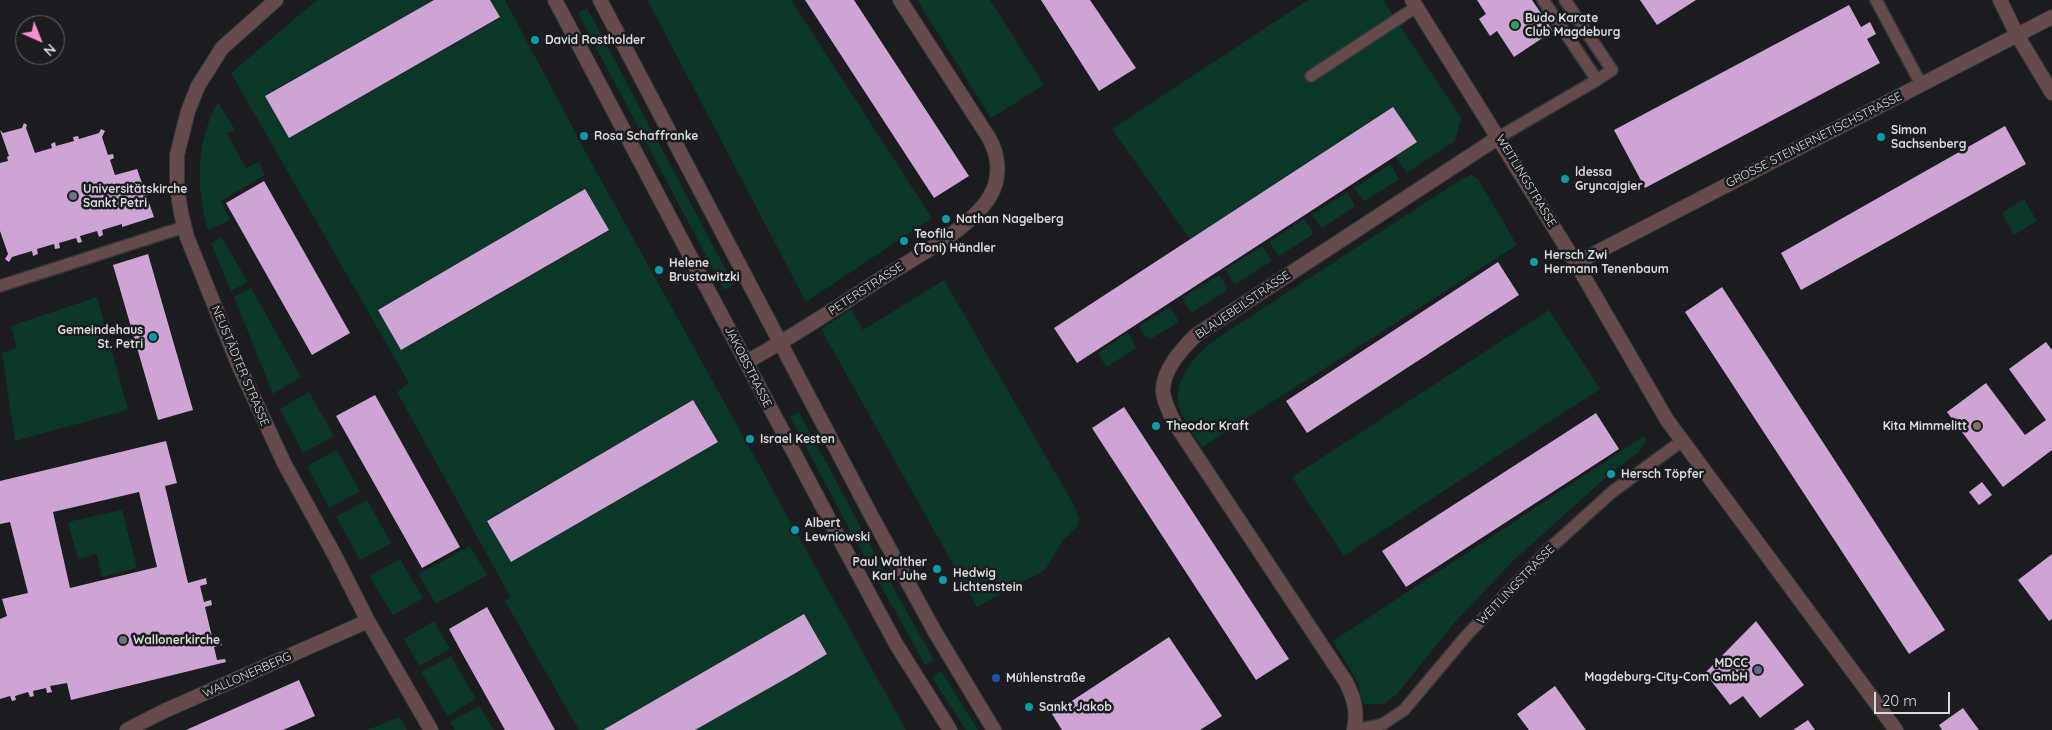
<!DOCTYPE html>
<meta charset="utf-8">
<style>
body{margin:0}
#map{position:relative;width:2052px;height:730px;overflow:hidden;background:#1b1c1f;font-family:Quicksand,sans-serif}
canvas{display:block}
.north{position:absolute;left:15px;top:15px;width:50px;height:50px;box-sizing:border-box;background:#1b1c1f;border:1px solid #67686b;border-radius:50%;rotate:136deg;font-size:14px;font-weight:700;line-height:20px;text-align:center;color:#d9dadd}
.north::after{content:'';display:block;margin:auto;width:18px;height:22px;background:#f890cc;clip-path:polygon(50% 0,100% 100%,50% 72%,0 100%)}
.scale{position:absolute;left:1874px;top:692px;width:76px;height:22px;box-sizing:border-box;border:2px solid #d9dadd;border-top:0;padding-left:6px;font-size:15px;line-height:18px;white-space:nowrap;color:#d9dadd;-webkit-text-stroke:4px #1b1c1f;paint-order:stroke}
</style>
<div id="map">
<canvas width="2052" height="730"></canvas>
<div class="north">N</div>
<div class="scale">20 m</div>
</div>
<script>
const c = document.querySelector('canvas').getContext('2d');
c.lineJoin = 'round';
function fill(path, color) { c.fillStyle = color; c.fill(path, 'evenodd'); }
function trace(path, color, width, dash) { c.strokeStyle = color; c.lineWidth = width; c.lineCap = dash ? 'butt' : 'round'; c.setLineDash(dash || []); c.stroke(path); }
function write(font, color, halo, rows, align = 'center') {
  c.font = font + ' Quicksand,sans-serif'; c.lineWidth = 5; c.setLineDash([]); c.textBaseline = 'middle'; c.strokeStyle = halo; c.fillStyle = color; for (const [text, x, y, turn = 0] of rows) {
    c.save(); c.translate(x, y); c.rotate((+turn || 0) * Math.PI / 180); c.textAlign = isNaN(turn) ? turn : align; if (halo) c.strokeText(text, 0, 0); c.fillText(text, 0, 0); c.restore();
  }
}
const green = new Path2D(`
 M317 0H434L265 95 289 138 500 18 490 0H505L591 162 906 730H695L827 654 804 614 603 730H579L505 601 511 598 397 392 409 383 231 73ZM585 189 609 231 402 350 378 310ZM693 400 718 442 511 562 487 520Z
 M649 0H791L932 218 806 302 648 1Z
 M917 0H990L1044 85 991 118Z
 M1308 0H1383L1461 118 1455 141 1407 173 1395 156 1416 142 1393 107 1190 239 1112 129Z
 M587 8 734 285 724 290 578 13Z
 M218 102 235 130 227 133 246 168 259 162 265 175 221 201 230 220 208 230C196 187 195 143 218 102Z
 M1390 164 1399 179 1365 201 1363 200 1354 188Z
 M1471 175 1478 179 1517 245 1202 447C1194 434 1183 421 1179 407 1172 376 1200 350 1222 335L1463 178Z
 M1347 192 1354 204V207L1322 228 1311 215Z
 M2024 199 2037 221 2014 235 2002 213Z
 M1304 219 1313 232 1312 235 1279 256 1269 242Z
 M221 237 248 282 231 291 211 243Z
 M1262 246 1271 259 1270 262 1236 284 1233 283 1225 270Z
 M1219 275 1227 287V290L1193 312 1190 311 1182 298Z
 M944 280 1074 505 1079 518 1077 527 1063 540 1045 570 977 607 821 329 851 309 863 330Z
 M251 288 301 377 273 394 234 297Z
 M97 297 128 410 15 441 2 353 17 348 11 326Z
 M1170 307 1178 320 1177 323 1151 339 1146 337 1139 326Z
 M1549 310 1600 389 1344 556 1292 477Z
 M1128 332 1136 348 1108 366 1105 365 1098 353Z
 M309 392 334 436 303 453 280 409Z
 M799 412 900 600 934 660 925 665 851 532 790 417Z
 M1644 436 1647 441 1639 452 1611 473 1514 560 1455 622 1397 694 1384 704H1361L1359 685 1333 641Z
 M337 450 360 491 329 508 307 466Z
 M367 500 391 543 360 560 336 517Z
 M122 510 137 568 102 577 97 554 78 559 68 522Z
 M470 546 487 575 436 604 418 574Z
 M400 559 423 598 393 615 369 576Z
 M434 621 450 649 419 666 404 639Z
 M451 656 476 699 448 716 421 672Z
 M941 671 978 730H966L932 677Z
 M479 706 494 730H455L450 722Z
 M400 717 407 730H367Z`);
const building = new Path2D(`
 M434 0H490L500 17 289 138 265 96Z
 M805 0H854L969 176 934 198Z
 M1041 0H1090L1136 68 1099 91Z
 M1477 0H1532L1553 31 1514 57 1497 31 1490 36 1479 19 1486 14Z
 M1640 0H1696L1657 25Z
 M1849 5 1861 27 1870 22 1876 34 1867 39 1880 63 1645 188 1614 130Z
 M1393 107 1417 142 1077 363 1054 328Z
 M24 123 27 125 26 128 35 153 52 148 51 144 55 142 56 146 74 141 73 137 78 136 79 139 99 133 101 129 105 131 102 137 108 155 113 154 114 158 110 160 115 175 137 169 154 217 122 227V224L102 230 103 235 99 237 97 231 80 236 82 242 78 243 76 238 59 243 60 248 55 249 54 244 37 249 38 254 33 256 32 251 12 257 9 262 5 259 8 254 0 231V163L8 161 7 157 9 156 0 130 3 133 22 128Z
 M2005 126 2026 164 1801 290 1781 253Z
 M264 181 350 333 312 355 226 203Z
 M585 189 609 230 401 350 378 310Z
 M148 254 193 410 158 420 113 265Z
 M1498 262 1519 295 1307 433 1286 401Z
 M1722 287 1945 630 1909 654 1685 312Z
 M2046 342 2052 350V450L2003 487 1947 412 1986 383 2025 435 2046 420 2009 369Z
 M375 395 460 547 422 568 336 416Z
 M693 400 718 442 511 562 487 521Z
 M1124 407 1289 659 1256 680 1092 428Z
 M1596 413 1619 449 1406 587 1382 551Z
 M166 441 177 483 165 486 188 583 206 578 207 584 200 586 204 602 211 600 212 605 205 607 213 641 220 640 222 645 214 647 217 660 225 659 226 662 71 700 67 683 50 686 52 692 47 693 46 688 33 691 34 696 30 697 28 692 15 696 16 700 12 701 10 696 0 699V619L7 616 2 599 28 593 10 522 0 524V481ZM139 492 157 567 70 588 53 512Z
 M1982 482 1992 495 1979 505 1969 492Z
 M2052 554V619L2049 621 2018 580Z
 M487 607 555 730H505L463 655 449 629Z
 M804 614 827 654 794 674 695 730H603Z
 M1756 621 1804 685 1760 718 1743 696 1730 705 1705 673Z
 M1169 637 1222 716 1200 730H1062L1052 714Z
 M299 680 315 716 283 730H186Z
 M1555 686 1586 730H1529L1517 714Z
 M1963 708 1979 730H1942L1939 725Z
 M1808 720 1815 730H1793Z`);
const service = new Path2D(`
 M1565 0 1612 70 1597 80
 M1876 0 1921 84
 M1311 76 1416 7
 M1499 137 1597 80 1543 0
 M0 286 184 227
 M1356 730 1383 724 1404 710 1466 636 1548 550 1612 492 1682 441`);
const minor = new Path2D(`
 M276 0 222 48 198 86 188 111 177 155V187L181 213 187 237 238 364 284 463 334 554 368 621 431 730
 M1412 0 1576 263 1667 420 1896 730
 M2000 0 2017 35 2052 93
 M1576 263 2052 17
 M746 362C793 337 837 307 882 278 914 258 972 228 990 196 1001 178 999 156 989 138L900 0
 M127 730 162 712 368 621
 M1354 730C1358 712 1354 698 1346 682L1174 422C1170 413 1164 403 1163 392 1162 370 1182 349 1196 335L1499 137`);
const tertiary = new Path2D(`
 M555 0 840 540 896 644 950 730
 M600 0 872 517 935 632 994 730`);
const markers = [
 [1515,25,5,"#2e9e5b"],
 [535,40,5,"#0f9aa8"],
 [584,136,5,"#0f9aa8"],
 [1881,137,5,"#0f9aa8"],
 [1565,179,5,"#0f9aa8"],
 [73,196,5,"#6b7280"],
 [946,219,5,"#0f9aa8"],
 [904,241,5,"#0f9aa8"],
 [1534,262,5,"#0f9aa8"],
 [659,270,5,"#0f9aa8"],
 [153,337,5,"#0f9aa8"],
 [1156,426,5,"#0f9aa8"],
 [1977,426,5,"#8d6e63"],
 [750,439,5,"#0f9aa8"],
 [1611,474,5,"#0f9aa8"],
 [795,530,5,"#0f9aa8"],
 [937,569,5,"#0f9aa8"],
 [943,580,5,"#0f9aa8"],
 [123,640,5,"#6b7280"],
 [1758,670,5,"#5c6f8a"],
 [996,678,5,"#1a4fb4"],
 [1029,707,5,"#0f9aa8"]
];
const poiNames = [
 ["Budo Karate",1525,18],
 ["Club Magdeburg",1525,32],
 ["David Rostholder",545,40],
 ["Simon",1891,130],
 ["Sachsenberg",1891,144],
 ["Rosa Schaffranke",594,136],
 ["ldessa",1575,172],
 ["Gryncajgier",1575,186],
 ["Universitätskirche",83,189],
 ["Sankt Petri",83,203],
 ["Nathan Nagelberg",956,219],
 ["Teofila",914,234],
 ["(Toni) Händler",914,248],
 ["Hersch Zwi",1544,255],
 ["Hermann Tenenbaum",1544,269],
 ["Helene",669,263],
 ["Brustawitzki",669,277],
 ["Gemeindehaus",143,330,"right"],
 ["St. Petri",143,344,"right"],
 ["Theodor Kraft",1166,426],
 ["Kita Mimmelitt",1967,426,"right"],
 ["Israel Kesten",760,439],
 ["Hersch Töpfer",1621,474],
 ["Albert",805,523],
 ["Lewniowski",805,537],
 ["Paul Walther",927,562,"right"],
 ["Karl Juhe",927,576,"right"],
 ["Hedwig",953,573],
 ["Lichtenstein",953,587],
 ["Wallonerkirche",133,640],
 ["MDCC",1748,663,"right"],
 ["Magdeburg-City-Com GmbH",1748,677,"right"],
 ["Mühlenstraße",1006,678],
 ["Sankt Jakob",1039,707]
];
const streetNames = [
 ["GROSSE STEINERNETISCHSTRASSE",1814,140,-27],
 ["WEITLINGSTRASSE",1526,181,59],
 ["PETERSTRASSE",866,289,-33],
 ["BLAUEBEILSTRASSE",1243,305,-34],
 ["NEUSTÄDTER STRASSE",240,366,67],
 ["JAKOBSTRASSE",748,367,63],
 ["WEITLINGSTRASSE",1516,585,-46],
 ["WALLONERBERG",247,675,-24]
];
fill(green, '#0a3727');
fill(building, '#cda4d3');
trace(service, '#36373a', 14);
trace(minor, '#36373a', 16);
trace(tertiary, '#36373a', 16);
trace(service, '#664b4d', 11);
trace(minor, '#664b4d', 14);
trace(tertiary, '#664b4d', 14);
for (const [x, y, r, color] of markers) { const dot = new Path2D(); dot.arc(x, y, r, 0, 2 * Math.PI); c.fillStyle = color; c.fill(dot); trace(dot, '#1b1c1f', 2); }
write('bold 12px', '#d9dadd', '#1b1c1f', poiNames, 'left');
write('12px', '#d9dadd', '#1b1c1f', streetNames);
</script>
